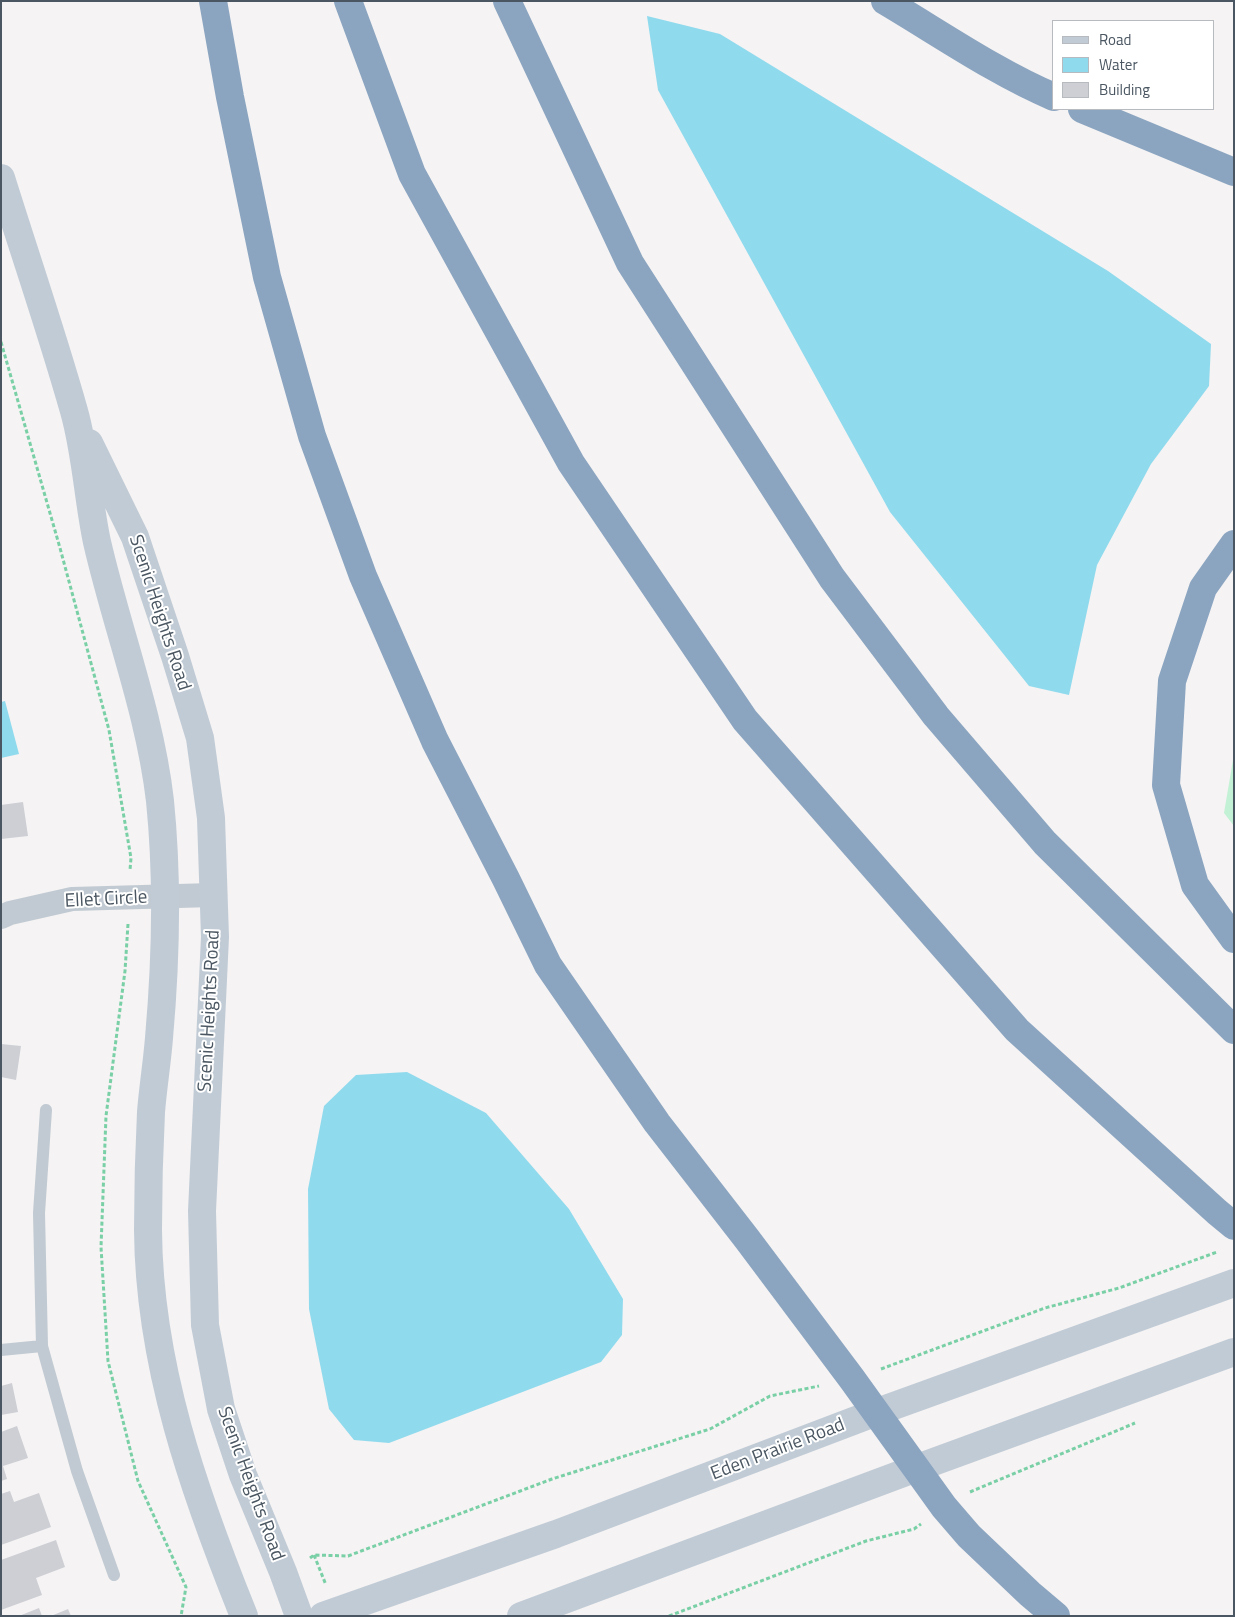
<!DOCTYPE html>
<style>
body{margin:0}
#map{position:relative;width:1235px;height:1617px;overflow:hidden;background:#f5f3f3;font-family:"Titillium Web",sans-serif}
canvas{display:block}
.frame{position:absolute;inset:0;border:2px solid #4a5661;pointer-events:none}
.legend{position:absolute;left:1052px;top:20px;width:162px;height:90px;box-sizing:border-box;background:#fff;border:1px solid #b7bbc0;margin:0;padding:6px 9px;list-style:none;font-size:15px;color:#4a5661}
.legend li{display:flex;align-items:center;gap:10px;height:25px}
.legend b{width:25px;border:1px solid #b7bbc0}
</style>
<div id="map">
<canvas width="1235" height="1617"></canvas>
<div class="frame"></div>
<ul class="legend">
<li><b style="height:6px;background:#c1cbd6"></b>Road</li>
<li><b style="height:14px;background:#90daee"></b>Water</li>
<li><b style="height:14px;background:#cdcfd5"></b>Building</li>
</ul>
</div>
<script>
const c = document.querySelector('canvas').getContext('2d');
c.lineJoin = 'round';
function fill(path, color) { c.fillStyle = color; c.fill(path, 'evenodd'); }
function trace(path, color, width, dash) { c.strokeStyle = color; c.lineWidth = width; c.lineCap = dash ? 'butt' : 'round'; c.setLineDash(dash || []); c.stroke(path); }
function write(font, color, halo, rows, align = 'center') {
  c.font = font + ' "Titillium Web",sans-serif'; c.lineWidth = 4; c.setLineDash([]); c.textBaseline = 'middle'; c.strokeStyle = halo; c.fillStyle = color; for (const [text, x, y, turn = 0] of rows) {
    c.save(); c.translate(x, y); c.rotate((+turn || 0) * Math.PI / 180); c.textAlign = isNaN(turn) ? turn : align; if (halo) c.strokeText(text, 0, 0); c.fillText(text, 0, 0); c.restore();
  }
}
const green = new Path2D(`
 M1234 754V826L1224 813Z`);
const water = new Path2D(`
 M647 16 720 34 1108 271 1211 344 1209 386 1151 464 1097 565 1069 695 1029 686 890 512 658 90Z
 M5 701 19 754 1 758V702Z
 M407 1072 486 1113 569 1209 623 1299 622 1335 601 1362 389 1443 354 1440 329 1409 309 1309 308 1189 324 1106 356 1075Z`);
const building = new Path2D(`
 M23 802 28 836 1 839V805Z
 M1 1044 21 1046 16 1080 1 1077Z
 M12 1383 18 1412 1 1415V1386Z
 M17 1426 28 1458 3 1466 7 1479 1 1481V1432Z
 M10 1491 14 1502 39 1493 51 1527 1 1545V1494Z
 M56 1540 65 1567 36 1578 42 1595 1 1610V1560Z
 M39 1608 42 1616H19Z
 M68 1609 71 1616H51Z`);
const path = new Path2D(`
 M1 342 60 548 109 730 131 858 130 870
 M128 924 125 971 106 1116 101 1247 108 1361 138 1481 186 1587 181 1616
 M881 1369 1045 1308 1119 1288 1217 1252
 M970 1492 1135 1423
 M314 1555 326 1585
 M310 1558 314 1555 348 1556 552 1479 710 1429 770 1396 819 1386
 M669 1616 866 1541 914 1529 921 1524`);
const lane = new Path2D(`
 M46 1110 39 1213 42 1346 77 1471 114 1575
 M1 1350 42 1346`);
const street = new Path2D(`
 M1 917 10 913 72 899 213 895`);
const secondary = new Path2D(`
 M1 178C25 255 52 333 74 411 86 453 88 500 97 542 117 629 150 713 160 801 168 880 166 959 159 1038 157 1063 153 1087 151 1112 149 1151 148 1191 148 1230 149 1365 194 1492 244 1616
 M89 443 135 537 175 656 200 738 211 818 215 937 202 1211 205 1325 221 1409 243 1475 283 1572 299 1616
 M323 1616 556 1534 877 1412 1234 1283
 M521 1616 917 1468 1234 1352`);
const highway = new Path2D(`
 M213 1 230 97 267 277 312 436 363 576 435 741 506 879 548 965 657 1123 747 1239 852 1379 944 1507 969 1536 1030 1594 1056 1616
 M348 1 412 174 571 463 745 720 1017 1030 1217 1212 1234 1226
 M507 1 630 263 832 578 936 716 1045 843 1234 1030
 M885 1C939 33 997 73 1054 97
 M1082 109 1234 172
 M1234 544 1203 588 1172 681 1166 785 1195 885 1234 939`);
const streetNames = [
 ["Scenic Heights Road",159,613,72],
 ["Ellet Circle",106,900,-3],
 ["Scenic Heights Road",210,1011,-87],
 ["Eden Prairie Road",778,1450,-21],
 ["Scenic Heights Road",250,1484,70]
];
fill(green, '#c3f1d5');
fill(water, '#90daee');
fill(building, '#cdcfd5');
trace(path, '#7ad0a6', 3, [4, 2.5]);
trace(lane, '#c1cad2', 12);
trace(street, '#c1cad2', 24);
trace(secondary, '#c1cbd6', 28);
trace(highway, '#8ba5c1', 28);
write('19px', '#4a5661', '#fff', streetNames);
</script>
